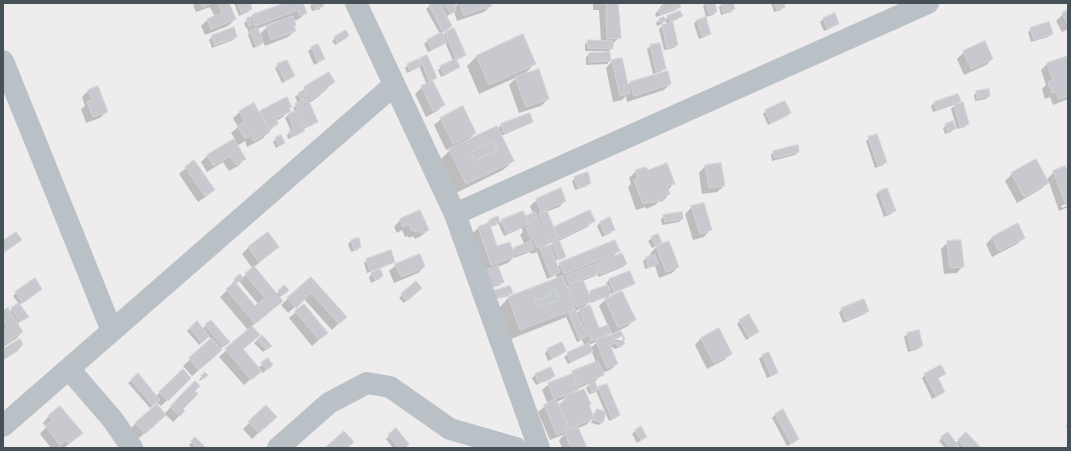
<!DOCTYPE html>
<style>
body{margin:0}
#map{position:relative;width:1071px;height:451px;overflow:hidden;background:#eeecec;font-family:"Public Sans",sans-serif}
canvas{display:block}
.frame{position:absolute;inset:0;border:4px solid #465057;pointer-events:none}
</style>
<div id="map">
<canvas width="1071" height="451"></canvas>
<div class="frame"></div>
</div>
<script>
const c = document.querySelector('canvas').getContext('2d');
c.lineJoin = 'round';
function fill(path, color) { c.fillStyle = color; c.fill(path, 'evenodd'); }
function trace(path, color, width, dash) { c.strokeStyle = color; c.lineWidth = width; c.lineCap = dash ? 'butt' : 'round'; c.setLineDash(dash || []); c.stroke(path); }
const shadow = new Path2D(`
 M196 3H228L235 19 228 26 205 35 201 26 208 19 215 17 210 7 196 12 193 5Z
 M234 3H249L251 9 248 12 239 16Z
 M288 3H302L306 13 299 19 294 21 293 27 295 31 288 37 265 46 263 42 259 46 253 48 248 35 249 33 247 28H246L244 23 252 16ZM280 20V22L267 27 259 35 257 29Z
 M313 3H322L323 6 320 9 312 11 310 6Z
 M435 3H453V6L454 8 459 3H490V6L484 12 457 21 454 11 446 17 451 26 448 29 441 33 442 36 445 33 465 55 461 58 456 60 459 67 455 70 441 77 438 70 441 67 453 61 445 42 443 45 428 52 424 44 427 41 440 34 426 9 430 6Z
 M593 3H617L619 37 613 44 612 48 607 53 610 60 607 64 586 65V57L589 54 607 53V51H585V44L589 41H601L599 10H593Z
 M665 3H678L679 7 676 10 656 17 655 14 658 11 661 9 660 7Z
 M706 3H714L716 12 713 15 706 17 703 6Z
 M725 3H732L734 9 731 12 721 15 719 7 722 4Z
 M771 3H783L784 7 781 10 774 12Z
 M1068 12V29L1062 32 1056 21 1063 14Z
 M681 16 678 19 672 22 677 45 674 48 664 50 659 29 662 26 667 25 665 20 662 24 657 26 656 23 659 20H665L668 17Z
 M823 19 838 23 835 26 824 31 820 22Z
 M697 20 710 33 707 36 699 39 694 24Z
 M1031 29 1052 34 1048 37 1031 42 1028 32Z
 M236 36 233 40 212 48 209 40 212 37Z
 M348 36 345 39 335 45 332 41 335 38Z
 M318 45 324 58 321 61 314 65 308 51 312 48Z
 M651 46 665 68 662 71 653 74 647 49Z
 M964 52 992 59 986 65 964 75 957 59Z
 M476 57 535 63 523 76 548 99 541 106 519 113 509 85 517 77 479 94 467 66Z
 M421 59 435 78 432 81 443 105 437 111 426 117 415 94 422 87 427 85 419 66 418 68 407 73 405 68 408 65 419 61Z
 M1068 60V99L1053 105 1050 97 1045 99 1042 89 1046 85 1041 70 1047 64Z
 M612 61 627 86 630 83 667 72 670 84 664 90 627 102 626 96 622 100 613 102 606 68Z
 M278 65 293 76 290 79 282 83 275 68Z
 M329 74 334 82 317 98 309 103 316 122 313 125 303 129V131L300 134 288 139 287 135 291 131 285 118 288 115 295 112 293 108 298 104 295 97 305 88Z
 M97 87 107 111 100 118 86 123 81 109 85 106 82 97 88 91Z
 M977 92 989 96 986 99 975 101 974 95Z
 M958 95 959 101 955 106 968 124 965 127 957 129 951 109 956 104 933 112 931 106 934 103Z
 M291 107 288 109 289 110 283 117 276 121 277 124 268 132H269L262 139 247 147 245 141 237 146 245 159 238 166 229 171 223 162 207 172 201 162 207 156 235 139 231 133 238 127 233 118 240 112 259 114 261 112Z
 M766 111 790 113 787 116 768 125 763 114Z
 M441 119 475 133 466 142 497 129 501 125 532 121 529 124 501 136 513 161 503 170 456 193 440 160 452 148 446 150 434 125Z
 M946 125 954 129 951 132 945 134 943 128Z
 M869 138 886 162 883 165 875 168 866 141Z
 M276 139 284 143 276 148 273 142Z
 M774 152H798L795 155 772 161 771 155Z
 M1035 160 1046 180 1054 172 1068 176V203L1061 206 1062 208 1068 205V207L1059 211 1049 182 1041 189 1017 203 1005 181 1012 174Z
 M705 166 724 186 717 192 702 194 699 173Z
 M186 168 214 190 207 196 198 202 179 174Z
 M636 171H647L674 183 668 190 669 194 663 201 658 202 655 205 646 209 645 207 636 210 628 187 631 184 629 178Z
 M575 178 590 182 587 186 575 190 572 181Z
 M879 191 895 211 891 214 884 217 876 195Z
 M537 200 565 201 559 207 546 212 554 229 555 228 594 221 587 227 559 241 565 257 563 259V257L554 261 557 267 560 264 619 250 610 259 626 263 623 267 598 277 597 274 595 276 582 281 588 295 591 292 608 286 606 283 609 280 633 283 630 286 611 294 607 297 590 303V301L581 310 599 329 608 326 599 306 605 300 621 292 634 320 628 326 612 334 611 332 602 340H622L624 343 621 347 614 349 613 347 610 348 617 364 610 370 602 373V375L594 382 597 390 599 388 619 415 616 418 609 421 596 391 594 393 589 394 586 388 591 383 577 389 571 396 588 406 593 417 594 413 597 410 602 422 599 425 591 423 593 418 586 425 578 428 586 448H562L559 440 565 434 550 440 538 412 545 406 548 404 542 390 549 384 569 376 573 372 596 363 592 352 589 354 568 364 564 357 568 354 585 346 582 340 577 342 566 317 564 318 511 339 499 308 508 298 557 279 556 275 547 279 537 252 531 254 530 252 514 258V257L508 263 497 267 503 282 500 285 489 289 472 234 479 227 486 225V224L489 221 498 218 500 223 502 221 525 218 533 214 530 206ZM498 223 504 236 522 228 523 232 520 235 525 245 515 248 512 251 497 248 490 227 496 225ZM555 241 549 247 541 250 546 245ZM572 285 567 289 566 287ZM582 308 577 313 575 311ZM598 341 591 348 589 345ZM566 398 558 406 556 402Z
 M692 207 710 230 704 237 693 240 685 214Z
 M664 216 682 219 679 222 662 225 661 219Z
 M609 219 614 229 611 233 602 237 597 226 600 223Z
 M400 220 428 230 421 236 415 239 413 236 409 238 408 236 405 237 402 230 397 233 394 227Z
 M267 233 278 247 271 253 254 267 276 294 284 287 287 290 279 298 275 307 251 327 258 335 242 350 258 368 268 359 269 367 263 373 261 370 244 385 219 357 248 330 220 297 233 285 232 283 240 275 242 278 253 269 242 254 248 248ZM239 281 259 305 255 308 236 284Z
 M658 235 661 242 658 245 652 248 648 241 652 238Z
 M993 237 1024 238 1017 244 992 257 986 244Z
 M351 241 360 247 357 250 351 252 348 244Z
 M668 242 678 267 672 273 659 278 655 266 645 269 643 261 646 258 651 257 650 254 656 247Z
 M948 242 963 266 957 273 944 274 941 249Z
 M367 260 394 261 391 264 367 273 364 263Z
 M396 265 424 267 418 273 394 283 389 271Z
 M372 274 382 276 379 279 371 283 369 277Z
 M310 278 339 323 332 330 304 299 288 313 281 305Z
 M510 288 511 293 508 296 492 300Z
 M41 289 19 305 28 317 17 324 22 332 16 339 3 347V312H9L19 304 13 296 16 293Z
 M418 291 404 303 399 298 402 295Z
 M842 309 868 311 865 314 843 323 839 312Z
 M296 312 320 339 312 346 289 318Z
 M211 321 226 345 220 349 214 357 192 376 183 366 212 340 208 336 199 345 187 331 190 328 202 329Z
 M740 321 758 332 754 335 746 340 737 324Z
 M907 334 922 346 918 349 908 352 904 337Z
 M262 336 270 346 263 352 254 343Z
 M701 338 731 354 724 360 707 369 695 345Z
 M548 350 565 351 562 354 548 361 545 353Z
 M762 356 777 372 774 375 767 378 759 359Z
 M183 370 190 378 161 406 156 402 150 408 128 383 138 375 156 396Z
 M205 373 206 375 200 381 199 380Z
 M944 374 937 379 943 392 940 395 932 399 922 378 925 375Z
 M535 375 554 376 551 379 536 385 532 378Z
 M195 382 182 409 184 411 173 422 165 414 138 439 129 430 136 423 164 414Z
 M266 407 269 423 252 439 243 429Z
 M783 411 798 439 795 442 787 446 772 418 775 415Z
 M49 416 75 439 64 448H61L59 446 57 448H51L40 434 46 427 43 423Z
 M1068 424V431L1066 426Z
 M396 430 404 448H393L386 439Z
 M635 431 646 437 637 443 632 434Z
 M966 433 979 448H960L957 445 954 448H945L939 441 942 438 956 443Z
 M195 439 202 448H191L189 445Z`);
const building = new Path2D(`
 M201 3H212L203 7Z
 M218 3H229L236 19 211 29 207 19 222 13Z
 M238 3H250L252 9 242 13Z
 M285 3H303L307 13 300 16 298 10 255 26 252 15Z
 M313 3H323L324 6 315 9Z
 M433 3H440L452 26 443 32 429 5Z
 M444 3H454L456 5 454 6 456 10 451 14Z
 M460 3H491L492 6 464 15Z
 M599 3H618L621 38 607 39 606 4H599Z
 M663 3H679L681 7 660 14 658 10 664 7Z
 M706 3H715L717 12 709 14Z
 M721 3H733L735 9 724 13Z
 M775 3H784L785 7 777 10Z
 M1068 10V26L1062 13Z
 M680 11 683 16 670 22 667 16Z
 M835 13 839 24 827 28 823 18Z
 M293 16 296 25 294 26 296 31 271 40 266 26Z
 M250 17 252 25 249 26 246 19Z
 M664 17 666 21 660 23 659 19Z
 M706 17 711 34 702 36 697 20Z
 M1049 22 1053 34 1034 40 1030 28Z
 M673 23 678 45 667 48 662 25Z
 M234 27 237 37 215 45 211 36Z
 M258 28 263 43 256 46 250 31Z
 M454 28 466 55 456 59 445 32Z
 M346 30 349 36 338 43 334 37Z
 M442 32 447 42 432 50 427 40Z
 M523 34 536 64 489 85 476 56Z
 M588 40 613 41V49L588 48Z
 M985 41 993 59 971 69 963 51Z
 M660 43 666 69 656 71 650 45Z
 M318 44 325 59 318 62 311 47Z
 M610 52 611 61 589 62V53Z
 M427 55 437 78 429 81 420 58Z
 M1068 56V96L1059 99 1057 92 1052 93 1048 82 1053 80 1047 63Z
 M622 58 630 93 620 96 612 60Z
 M419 59 422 65 410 71 407 64Z
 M456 59 460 67 444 74 440 66Z
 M287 60 295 76 285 81 277 64Z
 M539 69 549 99 526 107 515 77Z
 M668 71 671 84 634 96 630 82Z
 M329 72 335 82 324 89 325 91 311 100 304 87Z
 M433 81 445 105 433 111 421 86Z
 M98 86 108 112 93 117 87 102 92 100 88 90Z
 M989 89 990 96 977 99 976 91Z
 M304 90 307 97 301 100 298 93Z
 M958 94 961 101 936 109 934 102Z
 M287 97 292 107 289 108 291 111 276 118 278 124 269 129 260 111Z
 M308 99 318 122 305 127 295 104Z
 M785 101 791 113 771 123 765 110Z
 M963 102 969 124 960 127 954 105Z
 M254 103 270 132 254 141 251 135 245 139 237 126 245 122 239 111Z
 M463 106 476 133 453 144 440 118Z
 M296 111 305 131 292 137 289 131 294 129 288 114Z
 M530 113 533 122 504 133 501 124Z
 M953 121 956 129 948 131 945 124Z
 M497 126 514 161 466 184 449 149ZM493 141 497 150 475 161 471 152Z
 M877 134 887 162 878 166 868 137Z
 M281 135 285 143 279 146 275 138Z
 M234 139 246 159 236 165 230 156 213 166 207 155Z
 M493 141 497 150 475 161 471 152Z
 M798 145 799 152 775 158 773 151Z
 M1036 159 1049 183 1024 197 1011 173Z
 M194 160 215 190 205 196 185 167Z
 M667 163 675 184 667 186 670 194 662 197 663 199 652 203V201L643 204 634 180 638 178 635 170 646 167 648 170Z
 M721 163 725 186 709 188 705 165Z
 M1065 166 1068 173V204L1066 205 1053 171Z
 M588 172 591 183 578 188 574 177Z
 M561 188 566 201 541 212 536 199Z
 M887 188 896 211 887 214 879 191Z
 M704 203 712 230 700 234 691 206Z
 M420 210 429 230 421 233 420 230 415 232V230L412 231 409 224 403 227 400 219Z
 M590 210 595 221 560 239 554 227Z
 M523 211 529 224 507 233 501 220Z
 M547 211 558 238 550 242 539 214Z
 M535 212 549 243 538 248 533 239H531L526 228 530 226 526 216Z
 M682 212 683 219 665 222 663 215Z
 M498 216 500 222 491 226 489 220Z
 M610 217 615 230 605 234 600 222Z
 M489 223 497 246 510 242 515 257 491 265 478 227Z
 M1018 223 1025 238 999 251 992 237Z
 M16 232 22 240 3 253V241Z
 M268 232 279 247 259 262 248 247Z
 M658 234 662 242 655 245 651 237Z
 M359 238 361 247 354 250 351 240Z
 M559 240 566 257 559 260 552 243Z
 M615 240 620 251 564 274 559 263Z
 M961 240 964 267 950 268 947 241Z
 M531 241 534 249 517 255 514 248Z
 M669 241 679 267 666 272 656 246Z
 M550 245 560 272 551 276 540 249Z
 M391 250 395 262 370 271 366 259Z
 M622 253 627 264 601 274 597 263Z
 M420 254 425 267 401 277 395 264Z
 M655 255 658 264 648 267 646 257Z
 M596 264 599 273 569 284 566 276Z
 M254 266 283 301 255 324 226 289 235 282 255 306 265 298 245 274Z
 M498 266 504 282 492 287 486 270Z
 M380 269 383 276 375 280 371 273Z
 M630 271 635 284 614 292 609 279Z
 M240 274 244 278 237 283 234 279Z
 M563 276 575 309 520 330 508 297ZM555 290 559 300 537 307 535 301 551 295 550 292Z
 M311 277 347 317 339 324 311 293 296 308 287 298Z
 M35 278 42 289 23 303 15 292Z
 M583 280 592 301 577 307 568 287Z
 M416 281 422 288 407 301 401 294Z
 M284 285 289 290 282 296 278 291Z
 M608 285 611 294 594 301 590 291Z
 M510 286 513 293 496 298 493 291Z
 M555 290 559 300 537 307 535 301 551 295 550 292Z
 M622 291 636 320 618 328 605 299Z
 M864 299 869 311 846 320 841 308Z
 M19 303 29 317 20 322 11 308Z
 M304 304 328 333 319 340 295 311Z
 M590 305 599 328 608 325 611 333 591 341 579 309Z
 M8 308 23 332 3 345V332L8 328 3 320V311Z
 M576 310 587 336 580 340 569 313Z
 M749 314 759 332 749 337 739 320Z
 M211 320 230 342 223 347 205 325Z
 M197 321 209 336 202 343 190 328Z
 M252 326 260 335 243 349 262 371 251 380 225 349Z
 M719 328 732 354 714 363 701 338Z
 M919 330 923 346 911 349 907 333Z
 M621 331 625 339 610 345 618 364 607 368 596 341Z
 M262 335 272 346 266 350 257 340Z
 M622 336 625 344 618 347 614 340Z
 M212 338 222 350 199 370 189 358Z
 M20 339 23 345 18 349 19 350 3 360V349Z
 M562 342 566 351 552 358 547 349Z
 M589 343 593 351 571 362 567 353Z
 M769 352 778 373 771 376 762 355Z
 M268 358 273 365 267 370 261 363Z
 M598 361 604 375 578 386 572 371Z
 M941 365 946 374 938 378 945 392 936 396 924 374Z
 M551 367 555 376 539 383 535 374Z
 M183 369 191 378 168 401 159 392Z
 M205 372 208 375 204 379 201 376Z
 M138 373 160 400 153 406 131 380Z
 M572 374 578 390 554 399 548 383Z
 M195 381 200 386 195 391 198 394 183 409 185 411 180 416 170 407Z
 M595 382 598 390 592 392 589 384Z
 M607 384 620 415 612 419 598 387Z
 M584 389 591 404 589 405 594 418 570 429 559 404 567 400 565 397Z
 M556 399 569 429 557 435 544 405Z
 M157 404 166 415 145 434 135 423Z
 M266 405 277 417 259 433 248 422Z
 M60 406 83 433 69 444 66 440 60 445 45 426 53 420 48 416Z
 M597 409 606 412 603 423 594 420Z
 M783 409 799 439 791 444 775 414Z
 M641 426 647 437 641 440 635 430Z
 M578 427 587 448H571L565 433Z
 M396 428 409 444 405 448H399L388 435Z
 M344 431 354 442 347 448H325Z
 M948 432 958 445 955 448H950L941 437Z
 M966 432 981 448H965L958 440Z
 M195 437 205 447 204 448H197L191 441Z`);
const minor = new Path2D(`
 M356 3 455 214 539 448
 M3 61 112 331
 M455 214 928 3
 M69 369 113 420 132 448
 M3 426 394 85
 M278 448 329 403 367 383 390 387 450 429 516 448`);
fill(shadow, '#0003');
fill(building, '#c7c9ce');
trace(building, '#d0d3d7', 1);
trace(minor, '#b9c1c7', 22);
</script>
